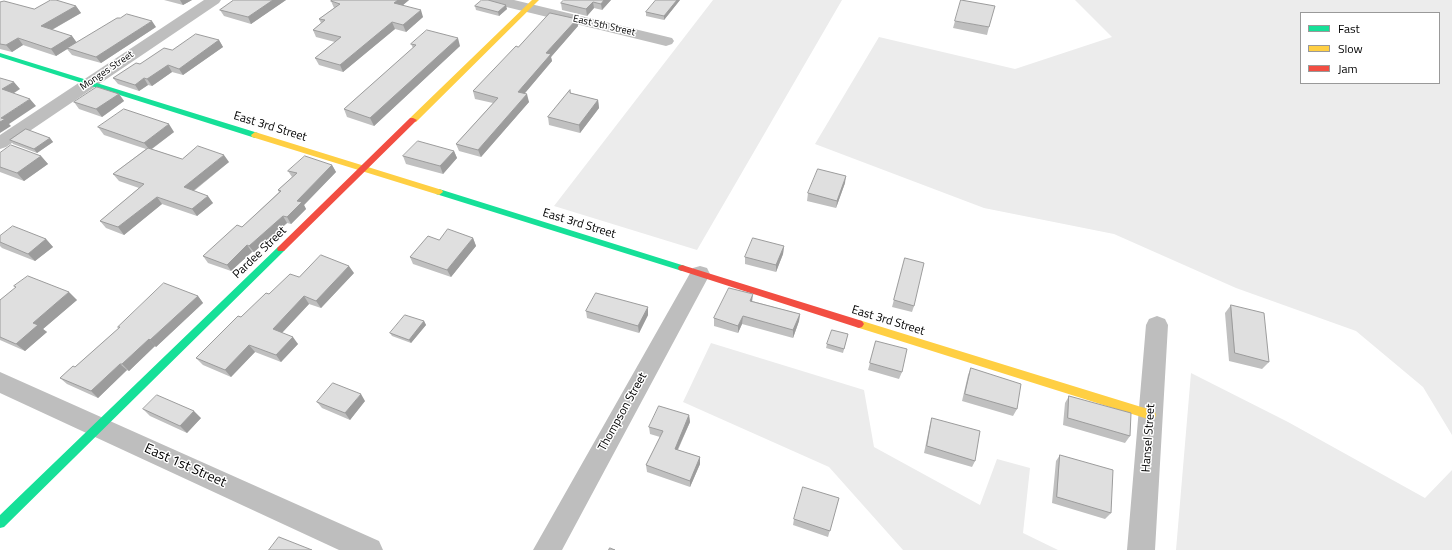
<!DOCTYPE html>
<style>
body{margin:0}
#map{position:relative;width:1452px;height:550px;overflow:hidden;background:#fff;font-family:"Titillium Web",sans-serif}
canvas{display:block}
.legend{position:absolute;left:1300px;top:12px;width:140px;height:72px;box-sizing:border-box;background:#fff;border:1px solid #999;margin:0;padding:5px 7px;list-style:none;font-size:12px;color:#000}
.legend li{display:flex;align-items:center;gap:8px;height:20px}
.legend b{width:20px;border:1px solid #999}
</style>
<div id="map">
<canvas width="1452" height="550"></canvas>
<ul class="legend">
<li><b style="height:5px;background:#16e098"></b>Fast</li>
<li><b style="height:5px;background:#ffcf43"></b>Slow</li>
<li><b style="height:5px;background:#f24e42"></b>Jam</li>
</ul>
</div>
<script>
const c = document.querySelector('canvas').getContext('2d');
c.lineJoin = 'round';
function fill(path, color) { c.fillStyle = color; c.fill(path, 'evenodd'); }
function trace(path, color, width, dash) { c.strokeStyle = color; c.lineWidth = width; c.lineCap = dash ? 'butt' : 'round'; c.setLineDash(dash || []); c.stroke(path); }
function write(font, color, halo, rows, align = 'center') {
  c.font = font + ' "Titillium Web",sans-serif'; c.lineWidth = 3; c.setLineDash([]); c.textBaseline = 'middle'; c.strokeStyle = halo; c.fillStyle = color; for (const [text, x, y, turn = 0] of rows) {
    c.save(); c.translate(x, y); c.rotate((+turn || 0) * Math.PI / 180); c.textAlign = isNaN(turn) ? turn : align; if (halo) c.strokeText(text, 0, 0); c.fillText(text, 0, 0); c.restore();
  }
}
const green = new Path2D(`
 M713 0H842L697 250 554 206Z
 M1075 0H1452V435L1423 387 1356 331 1236 288 1114 234 984 208 815 144 879 37 1015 69 1112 37ZM1301 13H1439V83H1301Z
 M711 343 864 390 874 447 980 505 997 459 1030 468 1023 533 1058 550H903L829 467 683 402Z
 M1191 373 1288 422 1425 498 1452 470V550H1176Z`);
const street = new Path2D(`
 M204 0H221L219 3 6 147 0 149V135Z
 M488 0H514L672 38 674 41 672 44 666 46 490 3Z
 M700 266 707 268 710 274 562 550H533L693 268Z
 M1157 316 1165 319 1168 325 1155 550H1127L1146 325 1149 319Z
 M0 372 379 541 383 550H339L0 393Z`);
const fast = new Path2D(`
 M0 53 258 133 259 135 255 138 252 137 0 57Z
 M439 189 685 266 686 268 682 271 436 194 435 192Z
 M281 246 285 249 284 251 4 527 0 528V515L278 247Z`);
const slow = new Path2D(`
 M532 0H539L416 122H410V118Z
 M255 132 442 190 443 192 439 195 252 137 251 135Z
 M859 320 1151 410 1155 412 1156 415 1155 418 1151 420 856 327 854 324 856 321Z`);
const jam = new Path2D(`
 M410 118H413L417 120 284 251H278L277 249 278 247Z
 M682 265 859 320 862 321 864 324 862 327 859 328 679 270 678 268 679 266Z`);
const wall = new Path2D(`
 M164 0H192L183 5Z
 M234 0H286L251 24 224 16 220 10Z
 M331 0H409L403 5 423 17 406 32 395 29 343 72 319 65 315 58 335 42 316 37 313 30 321 23 319 19 334 8 331 1 332 0Z
 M611 0 602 10 594 8 587 16 562 10 561 3Z
 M680 0 664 20 646 16V12Z
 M489 1 507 9 499 16 476 10 475 6Z
 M0 2 34 9 76 6 81 13 52 30 72 36 77 43 156 27 101 63 72 55 67 49 56 56 23 45 12 52 0 49Z
 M577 19 578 26 551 57 552 61 524 94 529 102 481 157 459 151 456 144 493 103 475 99 473 91 518 47Z
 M955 21 989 27 987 35 953 28Z
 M219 40 223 47 183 75 172 72 152 86 148 85 139 91 118 84 113 78 140 64 172 50Z
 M411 44 460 46 374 126 347 117 344 109 413 48Z
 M570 90 571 93 598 100 599 108 580 133 549 125 548 117Z
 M119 94 124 101 102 117 79 109 74 102Z
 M98 127 174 132 152 149 182 159 229 162 194 191 213 203 197 216 162 204 124 235 106 228 100 221 139 188 119 181 113 174 146 149 104 135Z
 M50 138 53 142 37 153 13 144 10 140Z
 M454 151 457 158 443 174 406 164 403 156Z
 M0 153 41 156 48 164 24 181 0 172Z
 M332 165 336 172 304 205 306 209 291 224 287 223 254 252H252L231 271 208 263 203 256 242 227 279 192 278 190 292 177 288 171Z
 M845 183 836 208 807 201 808 193Z
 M0 236 46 239 53 247 35 261 2 248 0 246Z
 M473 238 476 246 451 277 413 264 410 257 439 240Z
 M784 246 783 254 776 272 745 264V257Z
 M905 258 914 306 912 312 892 307Z
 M354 273 321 308 309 304 282 333 298 344 281 362 255 352 231 377 203 365 196 358 241 317 269 294Z
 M14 286 77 300 43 329 47 332 25 351 0 340V300L16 288Z
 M198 296 203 303 156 347 155 346 129 371 127 370 98 398 67 384 60 378 75 367 119 328 118 327Z
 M752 301 800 314 799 321 793 338 742 324 738 333 714 326V318Z
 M1231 305 1269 362 1262 369 1229 361 1225 313Z
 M648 307V315L639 333 587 318 586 311Z
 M424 321 426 325 411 343 392 336 390 333Z
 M848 334 843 353 826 348 827 344Z
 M876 341 902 372 899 379 868 370Z
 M971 368 1017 409 1013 416 962 401 968 375Z
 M1069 396 1130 436 1125 443 1063 425 1065 403Z
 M365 401 350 420 322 408 317 402Z
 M143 409 201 418 187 433 150 416Z
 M689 415 690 422 678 450 700 457V464L690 487 647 472 646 465 660 437 650 434 649 427Z
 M932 418 975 461 972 467 924 453 930 424Z
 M1060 455 1111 513 1105 519 1052 503 1056 461Z
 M839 498 828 537 793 525 794 519Z`);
const shadedWall = new Path2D(`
 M180 0H192L183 5Z
 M273 0H286L251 24 248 17Z
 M398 0H409L397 10 394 3Z
 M604 0H611L602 10 601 4Z
 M677 0H680L664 20V16Z
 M593 2 594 8 587 16 586 9Z
 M506 5 507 9 499 16 498 12Z
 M76 6 81 13 46 33 41 26Z
 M421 10 423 17 406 32 403 25Z
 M577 19 578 26 551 57 552 61 520 99 518 92 546 53Z
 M152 21 156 27 101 63 96 57Z
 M392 22 395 29 343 72 340 65Z
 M72 36 77 43 56 56 51 49Z
 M18 38 23 45 12 52 6 45Z
 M458 38 460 46 374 126 370 118Z
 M219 40 223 47 183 75 179 69Z
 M168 65 172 72 152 86 147 79Z
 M144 78 148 85 139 91 135 85Z
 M14 82 20 89 8 97 2 89Z
 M119 94 124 101 102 117 96 109Z
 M527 94 529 102 481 157 478 150Z
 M30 99 36 106 9 124 11 126 0 133V122L1 118Z
 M598 100 599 108 580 133 579 125Z
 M169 124 174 132 150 150 144 143Z
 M50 138 53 142 37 153 34 149Z
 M454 151 457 158 443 174 440 166Z
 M224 155 229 162 189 194 184 187Z
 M41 156 48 164 24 181 17 173Z
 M332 165 336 172 304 205 306 209 291 224 287 217 297 201Z
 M846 176 845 183 836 208 837 201Z
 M208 196 213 203 197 216 192 209Z
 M157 197 162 204 124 235 118 227Z
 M283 216 287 223 254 252 249 246Z
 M473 238 476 246 451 277 447 270Z
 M46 239 53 247 35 261 28 254Z
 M247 245 252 252 231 271 227 265Z
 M784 246 783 254 776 272V265Z
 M349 266 354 273 321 308 316 301Z
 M69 292 77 300 43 329 47 332 25 351 16 344 33 323Z
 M753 294 752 302 750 301Z
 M198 296 203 303 156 347 150 340Z
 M304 296 309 304 278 337 273 329Z
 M648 307V315L639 333 638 326Z
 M800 314 799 321 793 338V330Z
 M743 316 742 324 738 333V326Z
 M424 321 426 325 411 343 409 340Z
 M293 337 298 344 281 362 276 355Z
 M149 339 155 346 129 371 122 364Z
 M249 345 255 352 231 377 225 370Z
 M120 364 127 370 98 398 91 391Z
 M361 394 365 401 350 420 345 413Z
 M194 411 201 418 187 433 180 426Z
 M689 415 690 422 675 455V449Z
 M700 457V464L690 487V481Z`);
const building = new Path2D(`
 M51 0H56L76 6 41 26 72 36 51 49 18 38 6 45 0 44V2L4 1 34 9Z
 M234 0H273L248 17 220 10Z
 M333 0H398L394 3 421 10 403 25 392 22 340 65 315 58 341 37 313 30 325 20 319 19 340 4 331 1Z
 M482 0H488L506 5 498 12 475 6Z
 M564 0H604L601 4 593 2 586 9 561 3Z
 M656 0H677L664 16 646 12Z
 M961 0 995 6 989 27 955 21Z
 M550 13 577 19 546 53 551 54 518 92 527 94 478 150 456 144 498 98 473 91 516 46 518 47Z
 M127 14 152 21 96 57 67 48 117 18H120Z
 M427 30 458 38 370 118 344 109 416 45 411 44Z
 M196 34 219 40 179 69 168 65 147 79 144 78 135 85 113 78 136 63 140 64 164 48 172 50Z
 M0 78 14 82 2 89 30 99 1 118 5 119 0 122Z
 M97 87 119 94 96 109 74 102Z
 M570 90V93L598 100 579 125 548 117Z
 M124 109 169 124 144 143 98 127Z
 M26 129 50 138 34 149 10 140Z
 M418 141 454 151 440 166 403 156Z
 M11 145 41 156 17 173 0 167V153Z
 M198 146 224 155 184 187 208 196 192 209 157 197 118 227 100 221 144 184 113 174 148 148 182 159Z
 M305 156 332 165 297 201 302 202 287 217 283 216 249 246 247 245 227 265 203 256 237 225 242 227 281 191 278 190 297 173 288 171Z
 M818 169 846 176 837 201 808 193Z
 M13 226 46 239 28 254 0 242V236Z
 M448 229 473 238 447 270 410 257 428 236 439 240Z
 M753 238 784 246 776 265 745 257Z
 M321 255 349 266 316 301 304 296 273 329 293 337 276 355 249 345 225 370 196 358 238 316 241 317 266 293 269 294 290 274 299 277Z
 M905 258 924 263 914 306 894 300Z
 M28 276 69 292 33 323 38 325 16 344 0 337V300L16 287 14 286Z
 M164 283 198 296 150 340 149 339 122 364H120L91 391 60 378 73 366 75 367 120 327H118Z
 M729 288 753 294 750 301 800 314 793 330 743 316 738 326 714 318Z
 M596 293 648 307 638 326 586 311Z
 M1231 305 1264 313 1269 362 1235 353Z
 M405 315 424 321 409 340 390 333Z
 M832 330 848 334 844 349 827 344Z
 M876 341 907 349 902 372 870 363Z
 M971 368 1021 384 1017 409 965 394Z
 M333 383 361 394 345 413 317 402Z
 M157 395 194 411 180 426 143 409Z
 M1069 396 1131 413 1130 436 1068 418Z
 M659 406 689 415 675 449 700 457 690 481 646 465 663 431 649 427Z
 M932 418 980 431 975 461 927 446Z
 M1060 455 1113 470 1111 513 1057 497Z
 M803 487 839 498 830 531 794 519Z
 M279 537 312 550H269Z
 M610 548 615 550H609Z`);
const farStreetnames = [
 ["East 5th Street",604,26,13],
 ["Monges Street",107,71,-34]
];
const streetNames = [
 ["East 3rd Street",270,127,17],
 ["East 3rd Street",579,224,17],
 ["Pardee Street",260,253,-44],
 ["East 3rd Street",888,321,17],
 ["Thompson Street",623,412,-61],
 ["Hansel Street",1149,438,-86]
];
const nearStreetnames = [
 ["East 1st Street",185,466,24]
];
fill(green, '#ececec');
fill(street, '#bebebe');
fill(fast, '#16e098');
fill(slow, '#ffcf43');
fill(jam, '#f24e42');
fill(wall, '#c0c0c0');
fill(shadedWall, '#9c9c9c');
fill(building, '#dfdfdf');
trace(building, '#9c9c9c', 1);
write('10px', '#000', '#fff', farStreetnames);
write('12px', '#000', '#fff', streetNames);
write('14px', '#000', '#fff', nearStreetnames);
</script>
